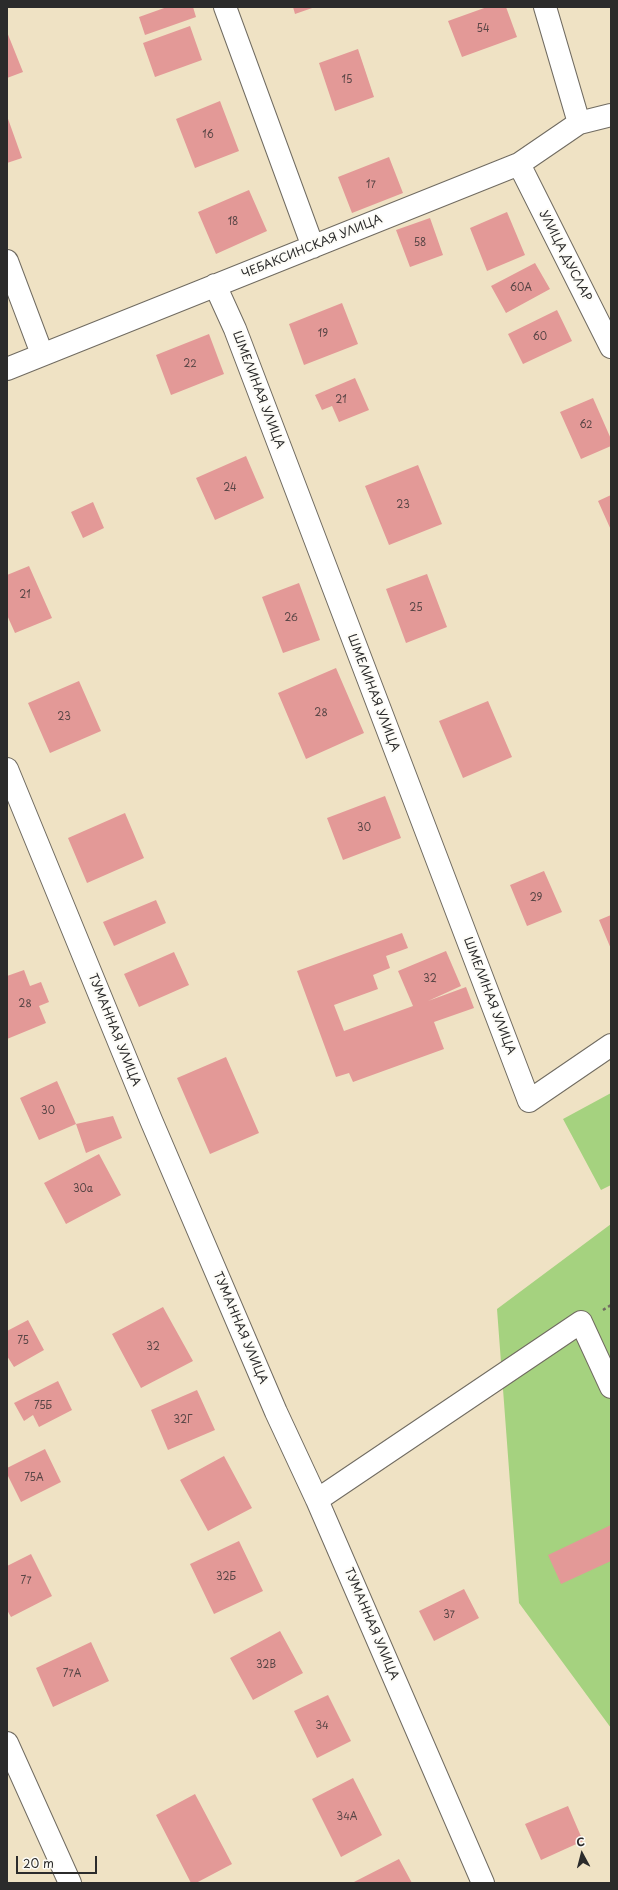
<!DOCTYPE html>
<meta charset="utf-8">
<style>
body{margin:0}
#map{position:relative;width:618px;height:1890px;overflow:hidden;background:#efe2c4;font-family:"Playpen Sans",sans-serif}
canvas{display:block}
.frame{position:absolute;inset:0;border:8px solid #2b2b2b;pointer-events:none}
.north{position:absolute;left:562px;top:1834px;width:40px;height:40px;-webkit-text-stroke:3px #fdfcf7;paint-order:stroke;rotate:353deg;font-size:11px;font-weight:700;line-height:16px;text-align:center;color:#2b2b2b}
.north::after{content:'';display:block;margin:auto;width:14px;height:18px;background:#2b2b2b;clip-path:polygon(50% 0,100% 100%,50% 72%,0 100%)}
.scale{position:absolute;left:16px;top:1856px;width:81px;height:18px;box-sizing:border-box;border:2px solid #2b2b2b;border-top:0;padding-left:5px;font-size:12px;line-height:14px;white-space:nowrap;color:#2b2b2b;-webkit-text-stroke:3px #fdfcf7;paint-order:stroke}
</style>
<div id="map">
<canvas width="618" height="1890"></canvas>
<div class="frame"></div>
<div class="north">С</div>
<div class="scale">20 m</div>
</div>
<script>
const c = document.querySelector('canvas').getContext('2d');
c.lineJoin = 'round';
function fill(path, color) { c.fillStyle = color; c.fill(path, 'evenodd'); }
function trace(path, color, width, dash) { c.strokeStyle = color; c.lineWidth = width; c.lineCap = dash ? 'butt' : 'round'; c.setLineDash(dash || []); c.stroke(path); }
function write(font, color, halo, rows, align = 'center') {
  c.font = font + ' "Playpen Sans",sans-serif'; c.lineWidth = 4; c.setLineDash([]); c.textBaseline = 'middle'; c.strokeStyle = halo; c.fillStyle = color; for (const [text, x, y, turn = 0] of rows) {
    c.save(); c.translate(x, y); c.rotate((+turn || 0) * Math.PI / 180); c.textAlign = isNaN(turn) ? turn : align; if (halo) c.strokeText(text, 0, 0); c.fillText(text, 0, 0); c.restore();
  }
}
const green = new Path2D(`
 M611 1093V1185L601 1190 563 1119Z
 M611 1224V1728L519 1603 497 1309Z`);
const building = new Path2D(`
 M167 7H193L196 17 145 35 139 17Z
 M293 7H315L295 14Z
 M487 7H506L517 37 462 57 448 21Z
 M190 26 202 60 155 77 143 43Z
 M7 32 23 72 7 78Z
 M358 49 374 97 335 111 319 63Z
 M220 101 239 151 195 168 176 119Z
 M7 116 22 158 7 163Z
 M389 157 403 193 352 213 338 177Z
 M249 190 267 231 216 254 198 212Z
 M507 212 525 255 487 271 470 228Z
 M430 218 443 255 410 267 396 230Z
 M535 263 550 289 506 313 491 286Z
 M342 303 358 344 304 365 289 324Z
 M557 310 572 341 523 364 508 334Z
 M209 334 224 374 171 395 156 355Z
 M355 378 369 410 339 422 332 406 322 410 315 395Z
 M593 398 611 439V446L581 459 560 412Z
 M246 456 264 498 215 520 196 478Z
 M418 465 442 524 389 545 365 486Z
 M611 495V530L598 501Z
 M93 502 104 528 83 538 71 512Z
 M29 566 52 618 15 633 7 615V575Z
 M427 574 447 627 406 643 386 589Z
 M299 583 320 640 283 653 262 597Z
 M336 668 364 733 306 759 278 693Z
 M79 681 101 731 50 753 28 703Z
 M488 701 512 757 463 778 439 721Z
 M385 796 401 838 343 860 327 818Z
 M125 813 144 858 87 883 68 838Z
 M544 871 562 912 527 926 510 885Z
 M156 900 166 923 114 946 103 922Z
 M611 915V949L599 920Z
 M402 933 408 948 386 956 390 968 373 975 378 989 334 1005 344 1031 413 1006 398 971 446 951 461 986 428 1001 466 987 474 1008 434 1022 444 1049 353 1082 349 1073 336 1077 297 971Z
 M174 952 189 985 139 1007 124 974Z
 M24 970 30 986 41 982 49 1002 39 1006 46 1023 7 1039V976Z
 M226 1057 259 1133 210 1154 177 1078Z
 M57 1081 76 1124 39 1140 20 1098Z
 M113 1116 122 1138 86 1153 76 1124Z
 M99 1154 121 1195 66 1224 44 1183Z
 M163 1307 193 1361 141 1388 112 1334Z
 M28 1320 44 1350 14 1367 7 1356V1331Z
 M58 1381 72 1410 39 1427 33 1415 24 1421 14 1403Z
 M197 1390 215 1430 168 1450 151 1410Z
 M45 1449 61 1482 21 1502 7 1474V1468Z
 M224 1456 252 1508 208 1531 180 1480Z
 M611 1525V1561L561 1584 548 1555Z
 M239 1541 263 1591 214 1614 190 1564Z
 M31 1554 52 1596 11 1617 7 1610V1566Z
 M464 1589 479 1618 434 1641 419 1611Z
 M280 1631 303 1673 253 1700 230 1658Z
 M91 1642 109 1681 53 1707 36 1668Z
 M328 1695 351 1741 317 1758 294 1711Z
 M353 1778 382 1835 341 1857 312 1799Z
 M195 1794 232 1864 196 1883H191L156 1815Z
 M568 1806 583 1841 541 1860 525 1824Z
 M399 1859 412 1883H352Z`);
const path = new Path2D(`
 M603 1310 611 1305`);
const minor = new Path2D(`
 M225 7 313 247
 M545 7 579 123
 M519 164 611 347
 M7 261 42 354
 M215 285 235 329 529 1101 611 1045
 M7 369 519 164 579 123 611 115
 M7 769 151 1120 276 1412 317 1500 483 1883
 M317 1500 581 1322 611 1387
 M7 1743 70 1883`);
const numberNames = [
 ["54",483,29],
 ["15",347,80],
 ["16",208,135],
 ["17",371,185],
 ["18",233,222],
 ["58",420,243],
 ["60А",521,288],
 ["19",323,334],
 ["60",540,337],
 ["22",190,364],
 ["21",341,400],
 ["62",586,425],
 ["24",230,488],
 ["23",403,505],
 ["21",25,595],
 ["25",416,608],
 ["26",291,618],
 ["28",321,713],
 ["23",64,717],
 ["30",364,828],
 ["29",536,898],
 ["32",430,979],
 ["28",25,1004],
 ["30",48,1111],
 ["30а",83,1189],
 ["75",23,1341],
 ["32",153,1347],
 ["75Б",43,1406],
 ["32Г",183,1420],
 ["75А",34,1478],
 ["32Б",226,1577],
 ["77",26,1581],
 ["37",449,1615],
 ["32В",266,1665],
 ["77А",72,1674],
 ["34",322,1726],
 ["34А",347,1817]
];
const streetNames = [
 ["ЧЕБАКСИНСКАЯ УЛИЦА",312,247,-22],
 ["УЛИЦА ДУСЛАР",565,256,63],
 ["ШМЕЛИНАЯ УЛИЦА",258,390,69],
 ["ШМЕЛИНАЯ УЛИЦА",373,693,69],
 ["ШМЕЛИНАЯ УЛИЦА",489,996,69],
 ["ТУМАННАЯ УЛИЦА",114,1030,68],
 ["ТУМАННАЯ УЛИЦА",240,1328,67],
 ["ТУМАННАЯ УЛИЦА",371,1624,67]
];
fill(green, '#a5d27f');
fill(building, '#e39997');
trace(minor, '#706b61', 24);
trace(path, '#706b61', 2.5, [3, 3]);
trace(minor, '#fff', 22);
write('10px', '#594646', null, numberNames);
write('12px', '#2b2b2b', '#fdfcf7', streetNames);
</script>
